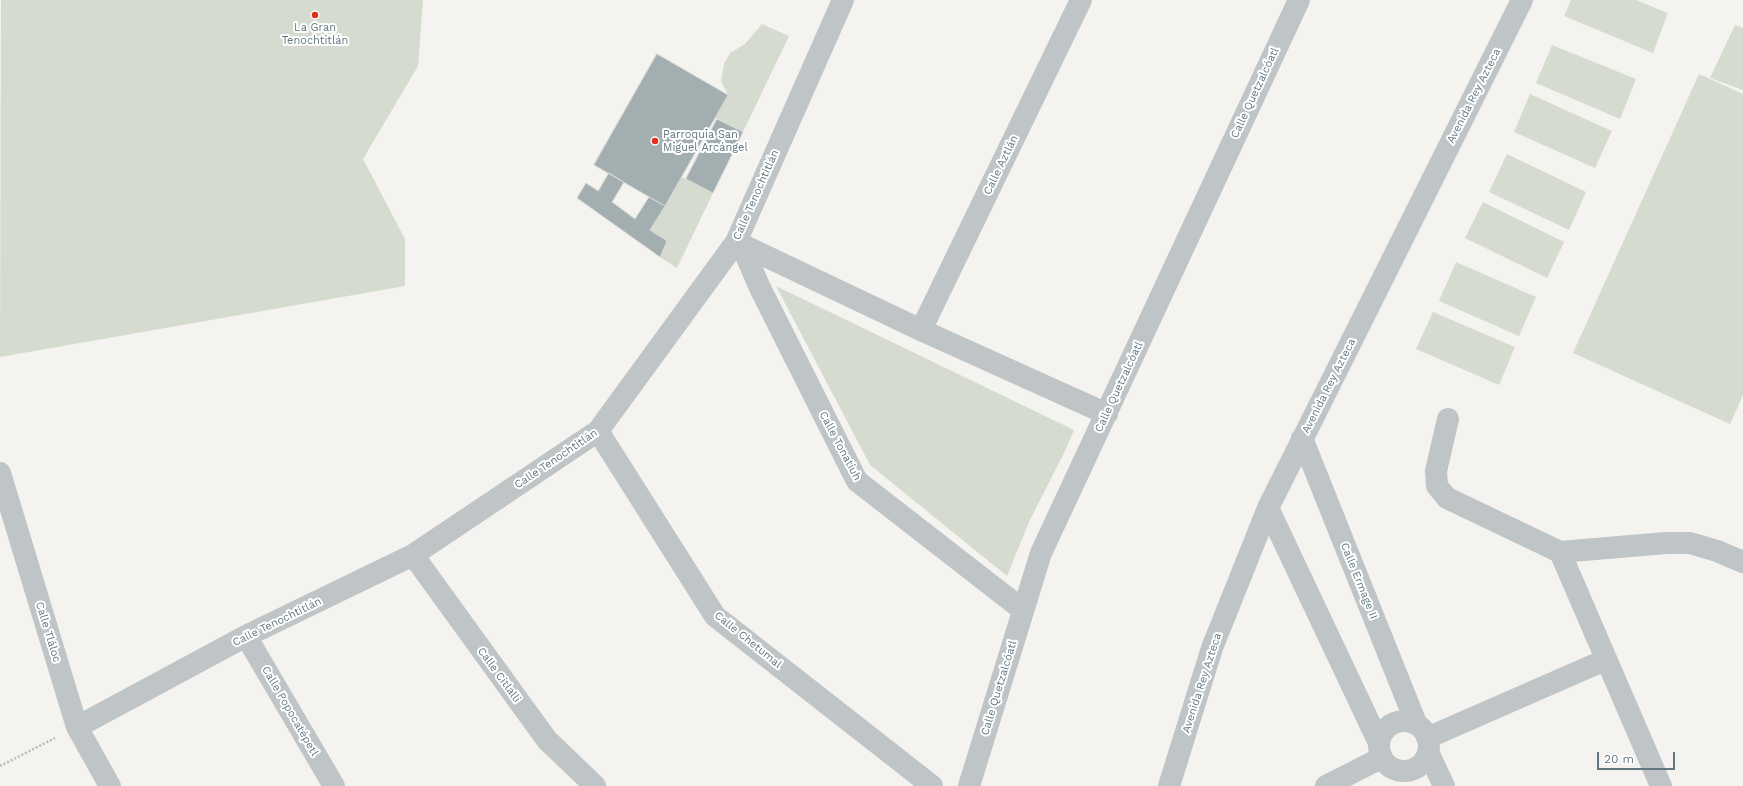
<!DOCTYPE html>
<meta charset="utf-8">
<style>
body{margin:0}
#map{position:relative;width:1743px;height:786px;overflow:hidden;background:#f4f3ef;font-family:"Work Sans",sans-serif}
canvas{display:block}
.scale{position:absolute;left:1597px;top:752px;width:78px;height:18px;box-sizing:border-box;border:2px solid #627881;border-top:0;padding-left:5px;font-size:12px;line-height:14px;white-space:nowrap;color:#627881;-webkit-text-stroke:3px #fff;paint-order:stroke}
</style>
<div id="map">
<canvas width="1743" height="786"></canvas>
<div class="scale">20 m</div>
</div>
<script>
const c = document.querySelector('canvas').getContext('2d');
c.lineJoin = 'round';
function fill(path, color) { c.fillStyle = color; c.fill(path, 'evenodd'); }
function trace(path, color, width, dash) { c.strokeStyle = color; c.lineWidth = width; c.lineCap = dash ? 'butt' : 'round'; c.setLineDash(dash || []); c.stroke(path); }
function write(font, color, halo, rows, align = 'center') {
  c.font = font + ' "Work Sans",sans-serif'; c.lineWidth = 4; c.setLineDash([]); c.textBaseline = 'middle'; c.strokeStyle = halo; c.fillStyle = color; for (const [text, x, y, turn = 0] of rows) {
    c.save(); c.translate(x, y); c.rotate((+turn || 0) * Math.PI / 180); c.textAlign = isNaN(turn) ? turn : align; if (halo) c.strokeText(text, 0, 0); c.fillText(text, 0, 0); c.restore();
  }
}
const green = new Path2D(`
 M1 0H423L418 66 363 159 405 239V286L0 357Z
 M1571 0H1636L1668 13 1653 53 1564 16Z
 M762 24 789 36 743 132 715 117 728 95 721 81 724 64 730 53 745 44Z
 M1735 25 1743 28V90L1710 78Z
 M1552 45 1636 79 1620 119 1536 83Z
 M1699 74 1743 94V395L1730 424 1573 353Z
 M1530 94 1612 131 1595 168 1514 132Z
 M1507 154 1586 192 1569 230 1489 192Z
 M681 177 713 193 677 268 660 257 667 241 650 230Z
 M1483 202 1564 242 1547 278 1465 238Z
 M1456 262 1536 297 1519 336 1439 301Z
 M776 286 1074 430 1065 451 1029 522 1007 576 870 465Z
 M1433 312 1515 347 1499 385 1416 349Z`);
const building = new Path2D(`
 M657 54 728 95 665 206 594 165Z
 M717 119 743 132 713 193 686 179Z
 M609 173 624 182 612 202 635 219 649 197 665 206 650 230 667 241 660 257 577 198 586 183 598 191Z`);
const path = new Path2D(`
 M0 766 55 738`);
const street = new Path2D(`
 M736 242 921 330 1107 414
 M741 244 760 288 857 481 1023 610
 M921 330 1081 0
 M1448 419 1436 471 1437 486 1447 498 1560 552 1666 543H1690L1717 551 1743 562
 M598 431 715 616 932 786
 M1302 438 1416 723
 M0 473 77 727 110 786
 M1268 508 1379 743
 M1560 552 1661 786
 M413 555 547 740 595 786
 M246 636 334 786
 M1379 746a25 25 0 1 1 50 0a25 25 0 1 1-50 0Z
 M77 727 246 636 413 555 598 431 736 242 843 0
 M1427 738 1605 660
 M1428 752 1444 786
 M969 786 1041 553 1299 0
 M1169 786 1212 648 1268 508 1522 0
 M1326 786 1381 758`);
const markers = [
 [315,15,4,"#e52f1e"],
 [655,141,4,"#e52f1e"]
];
const poiNames = [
 ["La Gran",315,28],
 ["Tenochtitlán",315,41],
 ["Parroquia San",663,135,"left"],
 ["Miguel Arcángel",663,148,"left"]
];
const streetNames = [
 ["Calle Quetzalcóatl",1255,93,-65],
 ["Avenida Rey Azteca",1474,96,-63],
 ["Calle Aztlán",1001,165,-64],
 ["Calle Tenochtitlán",756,195,-66],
 ["Avenida Rey Azteca",1329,386,-63],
 ["Calle Quetzalcóatl",1119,387,-65],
 ["Calle Tonatiuh",840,446,62],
 ["Calle Tenochtitlán",556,459,-34],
 ["Calle Ermage II",1359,581,68],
 ["Calle Tenochtitlán",277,622,-26],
 ["Calle Tláloc",48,632,73],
 ["Calle Chetumal",748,640,39],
 ["Calle Citlalli",499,675,54],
 ["Avenida Rey Azteca",1202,683,-72],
 ["Calle Quetzalcóatl",999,688,-73],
 ["Calle Popocatépetl",290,711,60]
];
fill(green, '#d6dbd0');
fill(building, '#a3aeb1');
trace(building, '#d5d4d2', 1);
trace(path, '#b9bcbd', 2.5, [2, 2]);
trace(street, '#bfc4c6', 22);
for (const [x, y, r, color] of markers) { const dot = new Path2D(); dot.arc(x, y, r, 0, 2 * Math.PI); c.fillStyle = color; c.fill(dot); trace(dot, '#fff', 1.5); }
write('11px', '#627881', '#fff', poiNames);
write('11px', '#627881', '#fff', streetNames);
</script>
